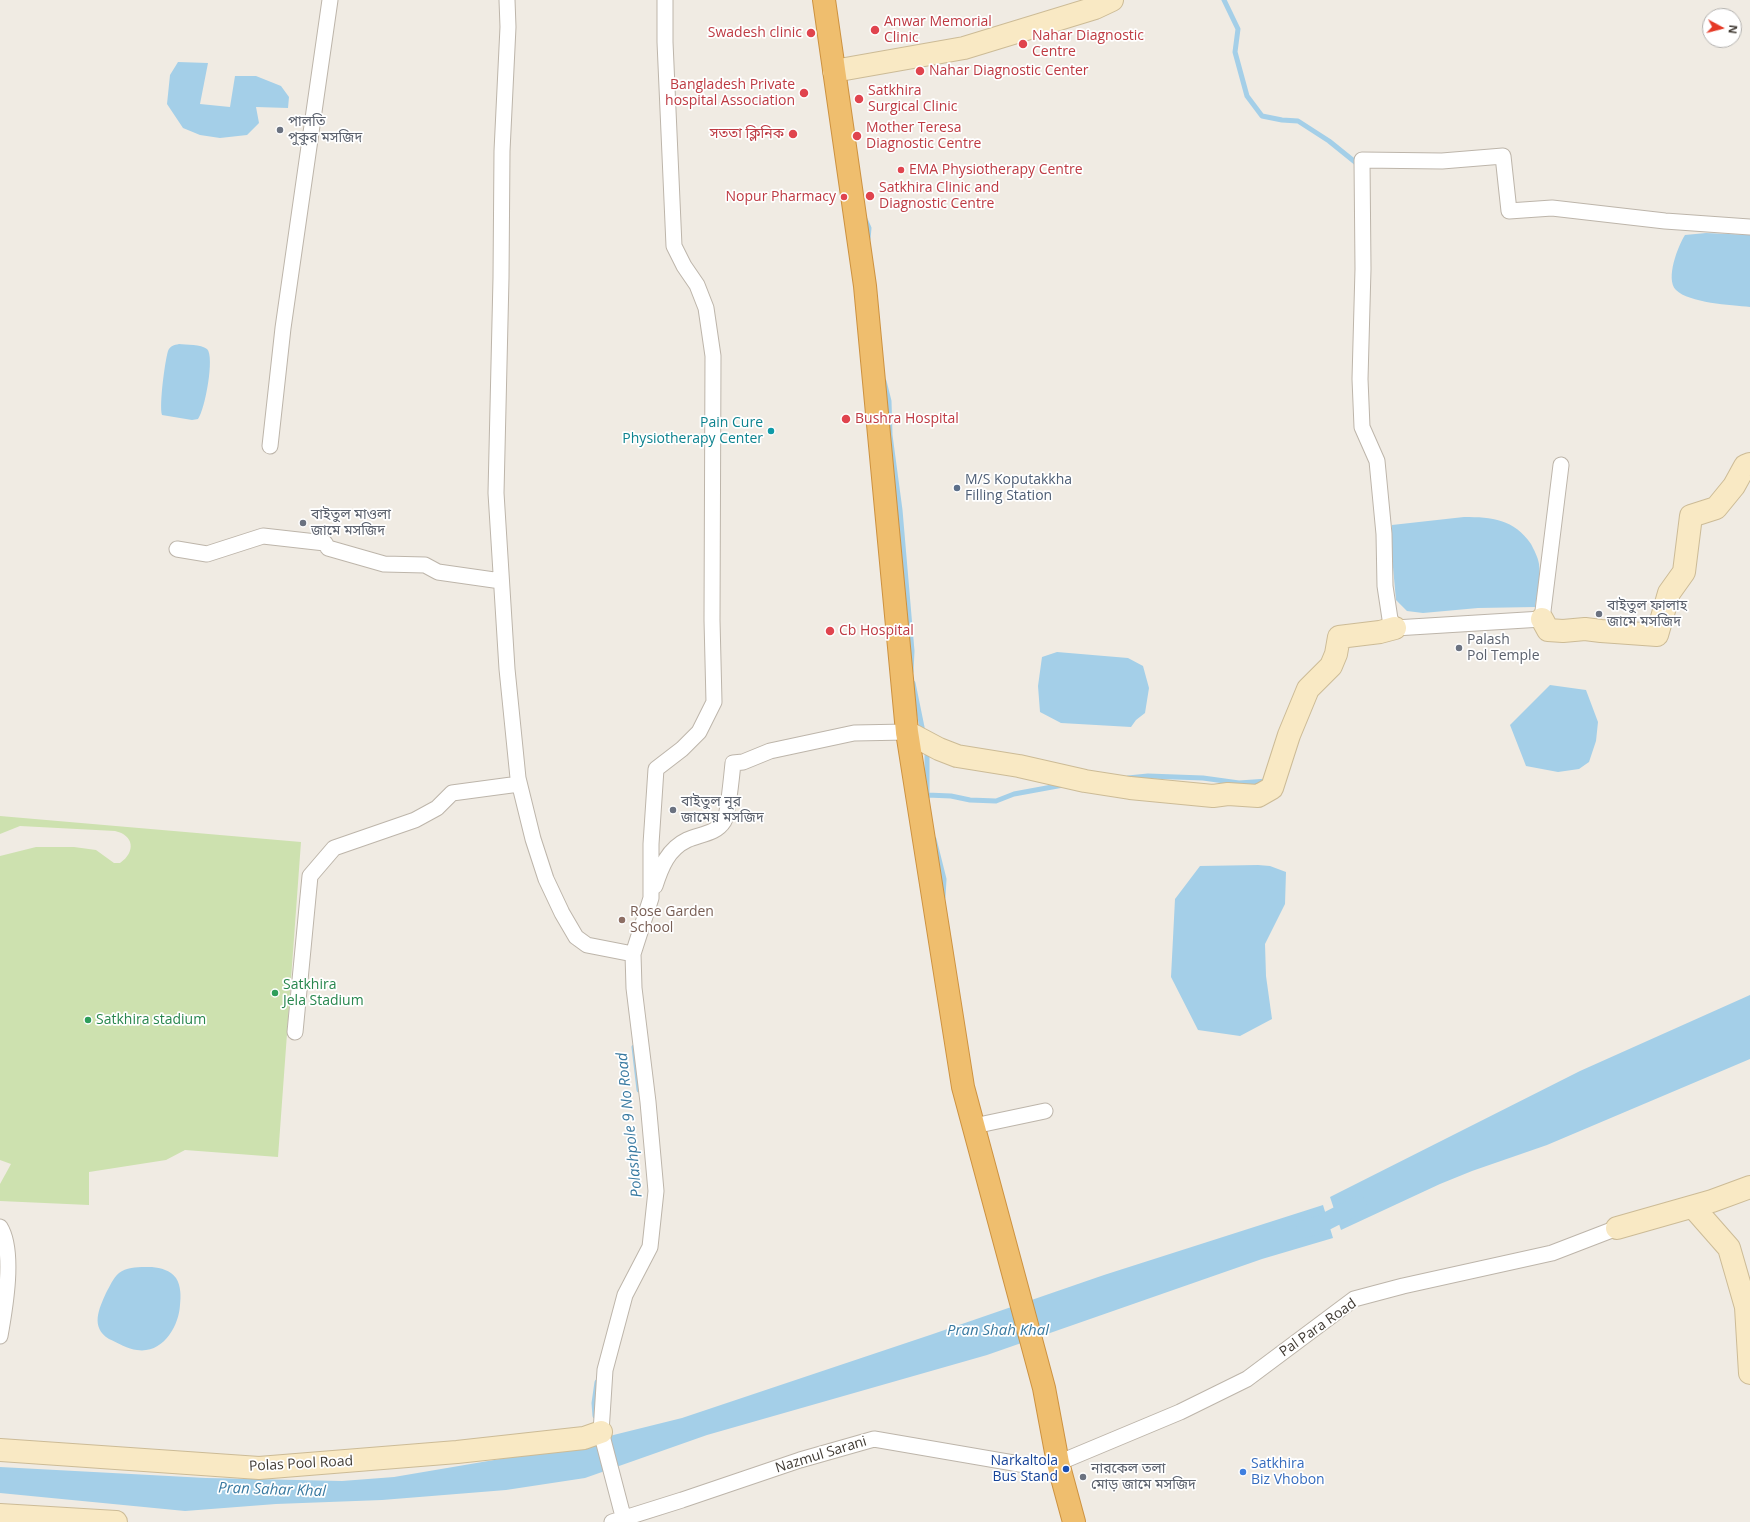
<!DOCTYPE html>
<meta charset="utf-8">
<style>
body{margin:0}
#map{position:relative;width:1750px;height:1522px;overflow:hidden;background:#f0ebe3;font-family:"Open Sans",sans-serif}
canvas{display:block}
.north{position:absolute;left:1702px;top:8px;width:40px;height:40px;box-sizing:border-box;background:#fff;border:1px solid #b3b1ae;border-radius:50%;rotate:97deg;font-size:11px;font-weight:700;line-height:16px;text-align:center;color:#413b34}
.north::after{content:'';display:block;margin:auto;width:14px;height:18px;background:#e53925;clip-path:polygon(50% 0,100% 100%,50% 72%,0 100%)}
</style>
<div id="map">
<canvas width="1750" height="1522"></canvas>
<div class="north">N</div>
</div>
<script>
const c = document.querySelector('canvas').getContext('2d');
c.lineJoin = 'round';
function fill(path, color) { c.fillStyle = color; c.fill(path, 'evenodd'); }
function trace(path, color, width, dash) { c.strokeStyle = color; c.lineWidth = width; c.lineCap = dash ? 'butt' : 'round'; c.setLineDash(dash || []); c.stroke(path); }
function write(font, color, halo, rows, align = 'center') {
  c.font = font + ' "Open Sans","Noto Sans Bengali",sans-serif'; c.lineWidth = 3.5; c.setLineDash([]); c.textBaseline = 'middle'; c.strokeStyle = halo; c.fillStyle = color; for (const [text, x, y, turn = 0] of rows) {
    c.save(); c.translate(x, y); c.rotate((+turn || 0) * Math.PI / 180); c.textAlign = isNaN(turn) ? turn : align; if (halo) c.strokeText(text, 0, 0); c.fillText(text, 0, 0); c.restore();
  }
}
const green = new Path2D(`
 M0 816 301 842 278 1157 185 1150 166 1160 89 1172V1205L0 1201V1184L11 1164 0 1160V856L36 847H74L96 850 114 863H120C136 852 134 835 115 831L20 826 0 834Z`);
const water = new Path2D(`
 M178 62 208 63 200 104 230 107 235 76H256L281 86 289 97 288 108 256 107 259 123 247 135 220 138 200 135 183 128 167 104 170 75Z
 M1706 233 1750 235V307C1731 305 1689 303 1676 290 1665 279 1678 246 1685 235Z
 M179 344C186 345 201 344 207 349 215 356 205 410 198 419L192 420 162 415C159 405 165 361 168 351 170 346 174 345 179 344Z
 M1464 517C1492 517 1514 519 1531 544 1534 550 1538 557 1539 564 1541 577 1537 593 1535 607L1478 608 1423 613 1407 611 1396 600 1391 545 1392 525Z
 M1057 652 1128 658 1143 666 1149 688 1145 713 1136 720 1131 727 1061 723 1040 712 1038 686 1042 657Z
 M1550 685 1586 690 1598 722 1596 741 1589 762 1579 769 1558 772 1526 766 1510 725Z
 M1258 865 1270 866 1286 872 1285 904 1265 944 1266 976 1272 1019 1240 1036 1198 1030 1171 977 1175 899 1200 866Z
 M1750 995V1059L1547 1145 1472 1171 1440 1184 1341 1230 1330 1197 1580 1071Z
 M1323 1205 1333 1238 1262 1259 987 1355 707 1435 585 1478 506 1490 382 1500 276 1504 185 1511 0 1493V1467L206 1478 342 1481 394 1477 553 1450 682 1418 933 1334 1104 1275Z
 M152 1267C161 1268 170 1270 176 1278 181 1286 181 1296 180 1305 179 1326 163 1354 137 1350 128 1349 118 1343 109 1339 90 1327 99 1309 106 1293 110 1286 113 1278 119 1273 128 1266 142 1267 152 1267Z`);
const stream = new Path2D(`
 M1224 0 1238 29 1235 52 1247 96 1262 116 1282 120 1298 121 1329 141 1360 166
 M865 219 869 228 868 239
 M884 381 889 401 890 435 900 510 912 651 911 672
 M913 683 923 732
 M927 750V798
 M1128 778 1148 776 1203 778 1239 783 1268 781
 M927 795 951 796 970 800 996 801 1014 794 1063 785
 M934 839 944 879 943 897
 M634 1047 639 1090
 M595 1416 594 1403 597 1382`);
const canal = new Path2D(`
 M1305 1229 1321 1224 1358 1205`);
const street = new Path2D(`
 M507 0 508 27 502 151 501 278 496 493 507 669 518 778 533 839 546 879 562 913 576 937 587 945 633 954 651 898V844L656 769 682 749 699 732 714 702 712 620 713 356 706 308 697 285 684 266 674 246 665 42V0
 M270 446 283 328 330 0
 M1561 465 1542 619 1395 628 1390 619 1385 586 1384 534 1377 461 1362 427 1360 379 1363 269 1362 160 1442 161 1503 156 1509 211 1552 208 1665 221 1750 227
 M177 549 207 554 263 536 325 543 328 548 384 564 425 565 438 572 501 581
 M655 886C661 867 668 849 687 840 700 834 716 834 724 821 728 815 732 773 733 763L743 762 770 751 854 733 907 732
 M295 1032 310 876 334 848 415 820 437 808 452 793 519 784
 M974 1126 1045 1111
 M0 1227C15 1251 5 1308 0 1336
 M1058 1463 1180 1412 1247 1379 1354 1299 1403 1286 1552 1253 1617 1228
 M624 1520 601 1432 605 1370 625 1295 650 1247 656 1191 648 1102 634 988 633 954
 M612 1522 682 1500 800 1460 874 1439 1060 1471`);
const secondary = new Path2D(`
 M834 71 964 48 1095 8 1112 0
 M1542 619 1548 630 1563 631 1585 629 1601 631 1657 635 1669 593 1684 572 1691 516 1716 508 1734 486 1745 466 1750 464
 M907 732 939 749 957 756 1019 766 1085 781 1130 788 1213 796 1228 794 1258 796 1272 788 1289 735 1308 689 1331 666 1336 654 1339 637 1380 632 1395 628
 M1693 1207 1729 1248 1746 1307 1750 1373
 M1617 1228 1712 1201 1750 1187
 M0 1450 259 1468 457 1452 584 1438 601 1432
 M0 1515 116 1522`);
const highway = new Path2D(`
 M824 0 865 286 907 732 963 1087 1044 1388 1058 1463 1074 1522`);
const markers = [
 [875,30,5,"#e0444e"],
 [811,33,5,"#e0444e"],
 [1023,44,5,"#e0444e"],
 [920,71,5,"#e0444e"],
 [804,93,5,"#e0444e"],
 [859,99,5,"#e0444e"],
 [280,130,4,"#6b7280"],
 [793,134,5,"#e0444e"],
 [857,136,5,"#e0444e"],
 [901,170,4,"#e0444e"],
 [870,196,5,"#e0444e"],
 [844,197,4,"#e0444e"],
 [846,419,5,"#e0444e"],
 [771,431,4,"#0f9aa8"],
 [957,488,4,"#5c6f8a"],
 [303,523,4,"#6b7280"],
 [1599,614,4,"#6b7280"],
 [830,631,5,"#e0444e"],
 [1459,648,4,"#6b7280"],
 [673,810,4,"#6b7280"],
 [622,920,4,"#8d6e63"],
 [275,993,4,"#2e9e5b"],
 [88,1020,4,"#2e9e5b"],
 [1066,1469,4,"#1a4fb4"],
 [1243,1472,4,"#3f7fe0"],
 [1083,1477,4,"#6b7280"]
];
const healthNames = [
 ["Anwar Memorial",884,22],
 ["Clinic",884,38],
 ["Swadesh clinic",802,33,"right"],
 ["Nahar Diagnostic",1032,36],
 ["Centre",1032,52],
 ["Nahar Diagnostic Center",929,71],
 ["Bangladesh Private",795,85,"right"],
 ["hospital Association",795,101,"right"],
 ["Satkhira",868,91],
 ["Surgical Clinic",868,107],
 ["Mother Teresa",866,128],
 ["Diagnostic Centre",866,144],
 ["সততা ক্লিনিক",784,134,"right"],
 ["EMA Physiotherapy Centre",909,170],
 ["Satkhira Clinic and",879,188],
 ["Diagnostic Centre",879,204],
 ["Nopur Pharmacy",836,197,"right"],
 ["Bushra Hospital",855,419],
 ["Cb Hospital",839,631]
];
const worshipNames = [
 ["পালতি",288,122],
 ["পুকুর মসজিদ",288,138],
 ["বাইতুল মাওলা",311,515],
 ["জামে মসজিদ",311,531],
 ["বাইতুল ফালাহ",1607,606],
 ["জামে মসজিদ",1607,622],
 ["Palash",1467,640],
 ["Pol Temple",1467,656],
 ["বাইতুল নূর",681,802],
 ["জামেয় মসজিদ",681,818],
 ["নারকেল তলা",1091,1469],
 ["মোড় জামে মসজিদ",1091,1485]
];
const cultureNames = [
 ["Pain Cure",763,423],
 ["Physiotherapy Center",763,439]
];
const serviceNames = [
 ["M/S Koputakkha",965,480],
 ["Filling Station",965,496]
];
const educationNames = [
 ["Rose Garden",630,912],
 ["School",630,928]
];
const leisureNames = [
 ["Satkhira",283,985],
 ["Jela Stadium",283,1001],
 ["Satkhira stadium",96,1020]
];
const streetNames = [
 ["Pal Para Road",1318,1328,-35],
 ["Nazmul Sarani",821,1455,-17],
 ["Polas Pool Road",301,1464,-3]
];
const transitNames = [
 ["Narkaltola",1058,1461],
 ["Bus Stand",1058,1477]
];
const shopNames = [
 ["Satkhira",1251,1464],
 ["Biz Vhobon",1251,1480]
];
const waterNames = [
 ["Polashpole 9 No Road",630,1125,-96],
 ["Pran Shah Khal",998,1331],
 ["Pran Sahar Khal",272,1490,2]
];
fill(green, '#cde1af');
fill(water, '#a4cfe8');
trace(stream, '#a4cfe8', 5);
trace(canal, '#a4cfe8', 18);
trace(street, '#bdb5aa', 17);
trace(secondary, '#ccbb96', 24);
trace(highway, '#cd9240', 24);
trace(street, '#fff', 15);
trace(secondary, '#f9e9c4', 22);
trace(highway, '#efbe6e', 22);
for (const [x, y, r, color] of markers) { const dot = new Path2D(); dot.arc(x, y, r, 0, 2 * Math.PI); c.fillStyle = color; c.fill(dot); trace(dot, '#fff', 1.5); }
write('14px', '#be3a42', '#fff', healthNames, 'left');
write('14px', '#5b616d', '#fff', worshipNames, 'left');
write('14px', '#0d838f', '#fff', cultureNames, 'right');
write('14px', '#4e5e75', '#fff', serviceNames, 'left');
write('14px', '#785e54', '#fff', educationNames, 'left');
write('14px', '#27864d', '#fff', leisureNames, 'left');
write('14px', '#413b34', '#fff', streetNames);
write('14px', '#164399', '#fff', transitNames, 'right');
write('14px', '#366cbe', '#fff', shopNames, 'left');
write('italic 15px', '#397aa1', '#fff', waterNames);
</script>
